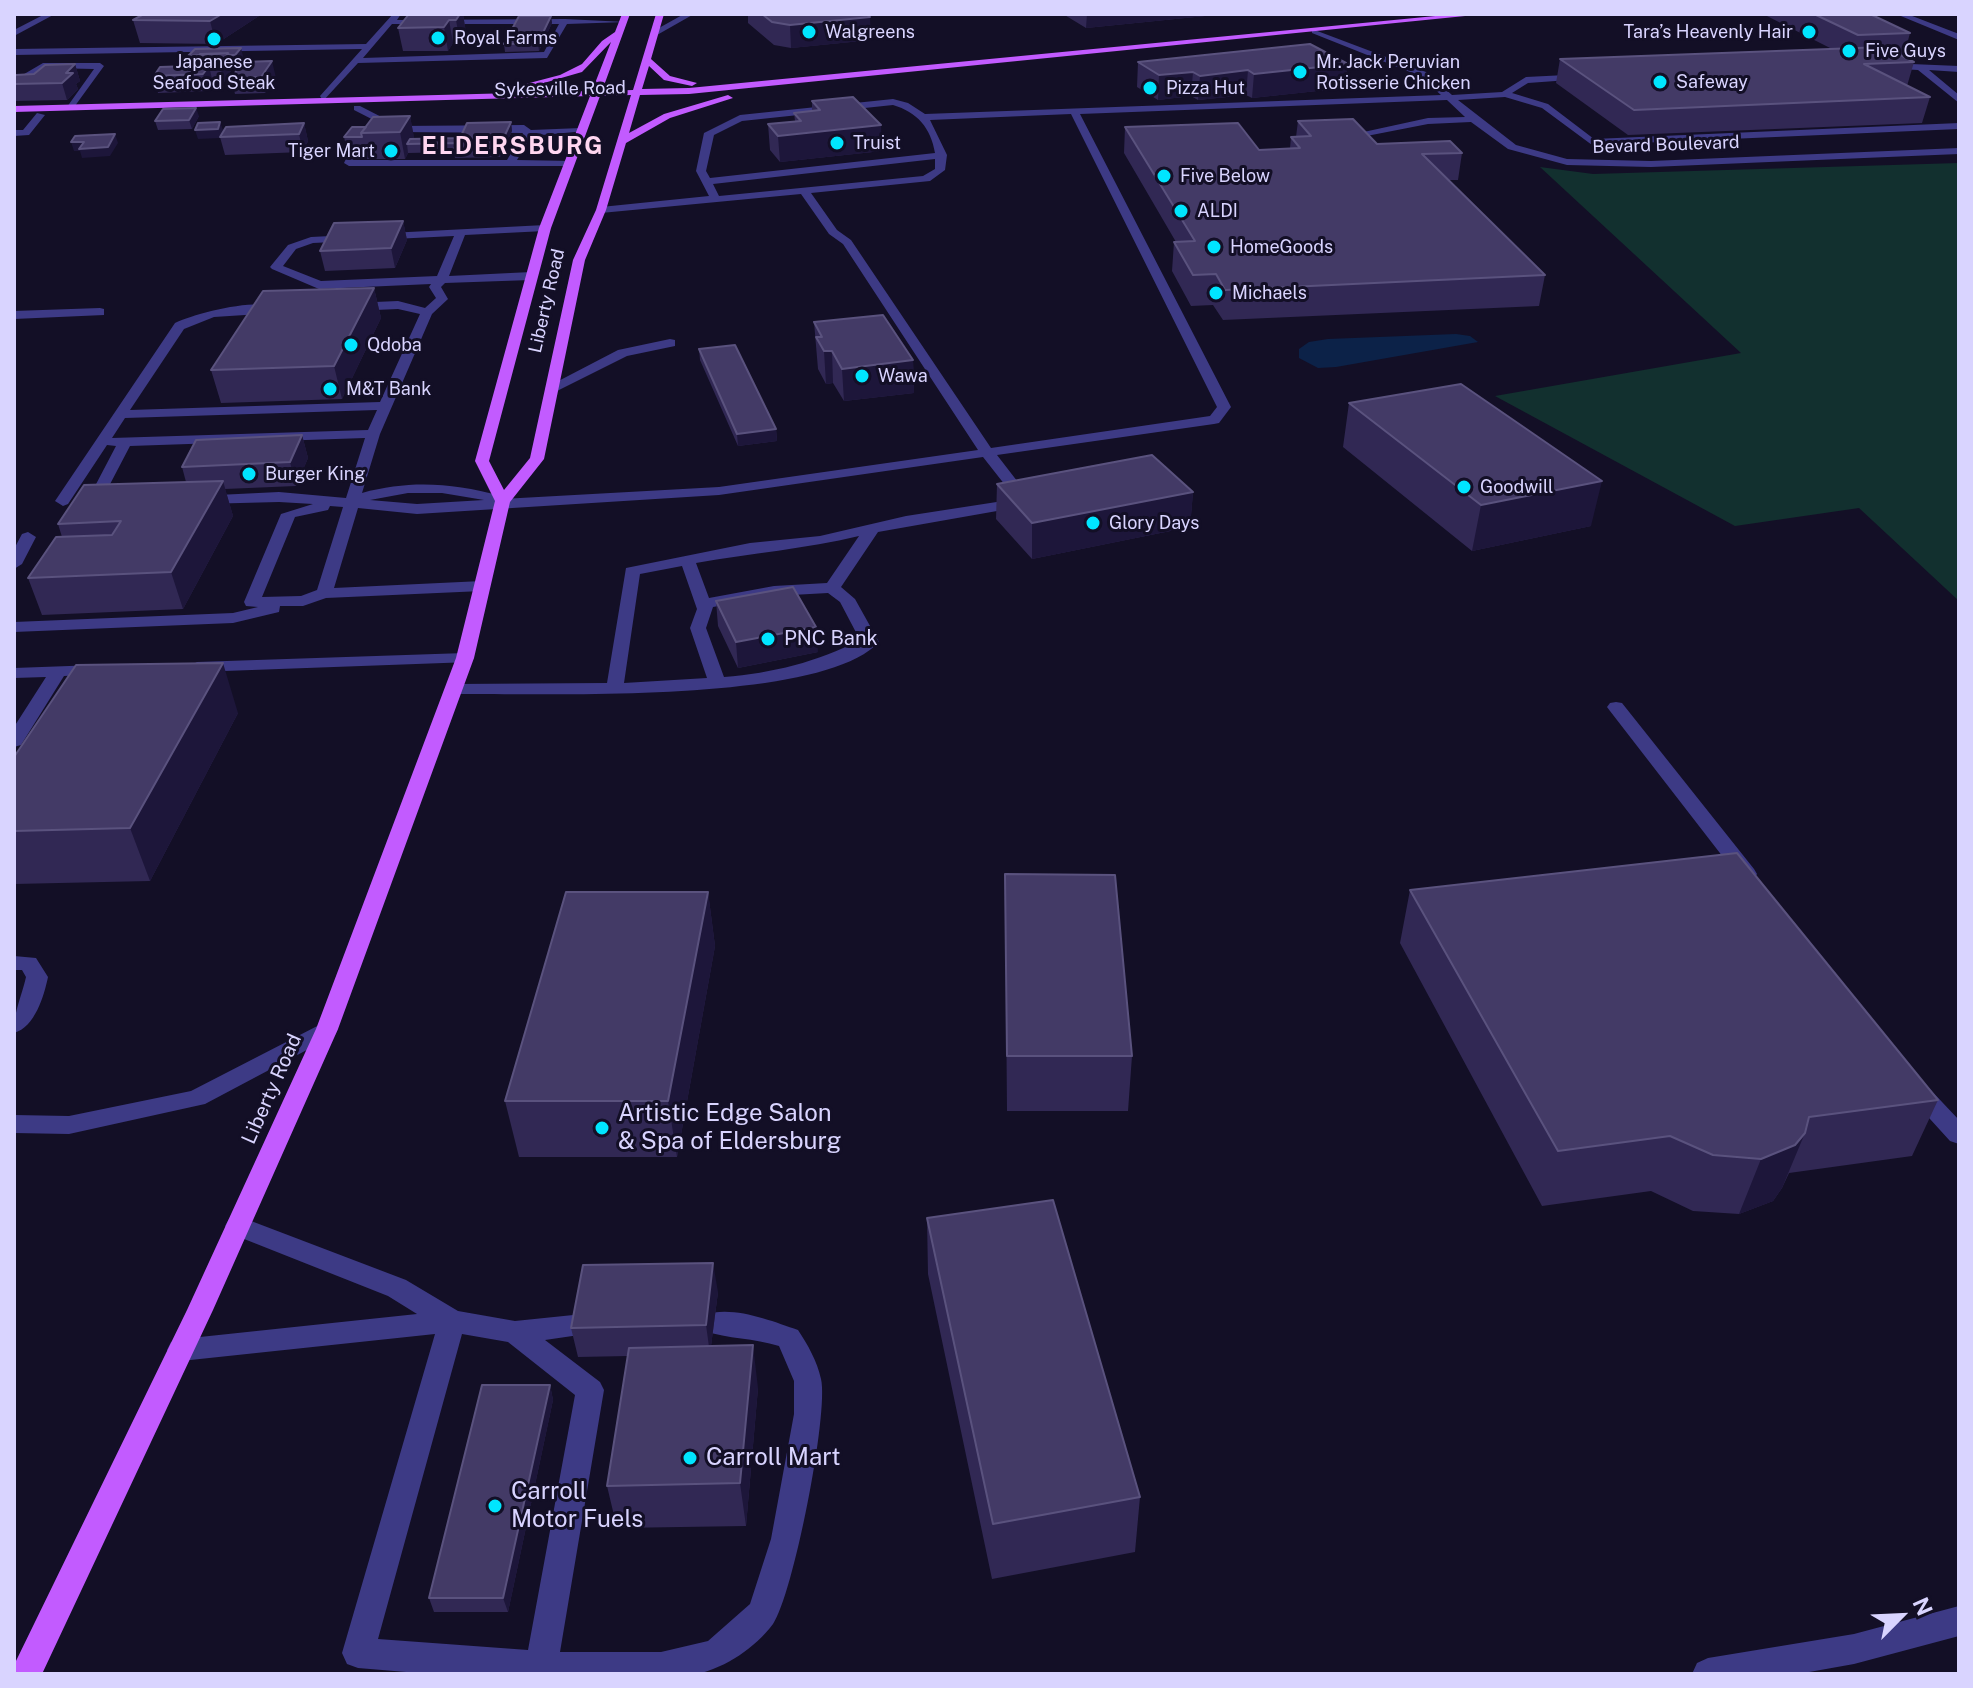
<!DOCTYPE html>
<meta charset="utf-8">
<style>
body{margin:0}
#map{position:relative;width:1973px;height:1688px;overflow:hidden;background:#130f26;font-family:"Public Sans",sans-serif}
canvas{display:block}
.frame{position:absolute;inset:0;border:16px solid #d9d4ff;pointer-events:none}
.north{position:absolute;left:1861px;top:1576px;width:80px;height:80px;-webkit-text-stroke:6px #130f26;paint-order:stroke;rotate:66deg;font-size:22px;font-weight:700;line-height:32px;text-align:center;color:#d9d4ff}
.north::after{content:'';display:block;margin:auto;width:28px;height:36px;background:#d9d4ff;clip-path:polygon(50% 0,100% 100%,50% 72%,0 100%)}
</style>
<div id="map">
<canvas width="1973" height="1688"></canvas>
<div class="frame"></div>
<div class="north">N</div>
</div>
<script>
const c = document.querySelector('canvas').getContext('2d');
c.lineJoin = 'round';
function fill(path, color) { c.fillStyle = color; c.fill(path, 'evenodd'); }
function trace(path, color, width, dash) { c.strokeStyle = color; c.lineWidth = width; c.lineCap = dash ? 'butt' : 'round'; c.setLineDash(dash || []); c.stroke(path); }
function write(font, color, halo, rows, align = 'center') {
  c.font = font + ' "Public Sans",sans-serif'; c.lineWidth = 6; c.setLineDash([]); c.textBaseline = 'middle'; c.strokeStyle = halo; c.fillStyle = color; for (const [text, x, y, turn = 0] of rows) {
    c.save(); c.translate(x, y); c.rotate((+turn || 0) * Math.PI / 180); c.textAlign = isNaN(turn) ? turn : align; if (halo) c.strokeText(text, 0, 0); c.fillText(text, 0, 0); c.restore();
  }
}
const green = new Path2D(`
 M1959 163V601L1859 508 1735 526 1495 396 1741 353 1540 167 1593 174Z`);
const water = new Path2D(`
 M1456 334 1470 336 1478 342 1336 367 1318 368 1299 358V349L1309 342 1328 339Z`);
const minor = new Path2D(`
 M45 14H55L14 36V30Z
 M393 14H401L397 20 565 19 626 22 567 24 547 58 358 63 323 101 320 96 362 49 14 55V49L366 44ZM392 24H559L544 52 363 58Z
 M684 14H694L657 35 650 33Z
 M1896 14H1907L1959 34V40Z
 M1312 29 1426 72 1452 95 1502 92 1526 77 1586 74 1583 79 1528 83 1512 93 1548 104 1594 139 1959 123V129L1592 145 1542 108 1505 97 1458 100 1516 145 1567 159 1651 161 1959 148V154L1651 167 1567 165 1508 149 1471 122 1428 124 1341 141 1336 138 1428 118 1465 117 1447 100 1080 114 1231 407 1219 423 1214 424 997 455 1031 499V505L878 532 841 587 855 599 879 642C821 705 542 693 454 694L445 689 454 684 607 683 626 568 750 543 820 536 906 516 1016 499 983 457 719 495 417 514 358 508 334 588 482 581 490 586 482 591 326 598 303 606H280L279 612 233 623 14 632V622L233 613 258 607 246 606 244 602 281 514 313 504 279 502 202 504 197 502V496L279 492 346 498 365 438 130 446 108 488V494L122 500 114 505 93 497 94 488 116 446 107 445 68 504 63 506 55 501 175 323C196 313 262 296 282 309L276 313 214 317 184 329 130 410 380 402 420 314 398 309 352 311 346 307 352 303 398 301 425 308 436 298 429 287 431 284 319 289 272 269 270 267 288 245 311 237 545 225 551 228 545 231 465 235 449 276 531 272 537 276 531 280 445 283 441 287 448 299 432 314 380 434 362 493C410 480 453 483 500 496L502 499 719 487 978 450 843 244 829 234 801 194 601 213 596 210 601 207 709 196 696 171 704 133 740 115 893 99 908 103 925 114 1441 95 1420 76 1312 33ZM893 105C917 112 931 128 935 153L710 178 706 171 714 135 742 121ZM1071 114 1217 407 1210 416 991 448 851 240 837 230 811 193 930 181 945 170 947 155 930 120ZM935 159V169L923 176 719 196 713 184ZM454 236 437 276 321 281 283 266 296 249 313 243ZM377 410 368 430 112 438 125 418ZM408 493H442L484 500 417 504 370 500ZM330 506 343 507 317 590 301 596 262 597 295 517 328 510ZM859 536 827 583 774 586 709 598 696 563C751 553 806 549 859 536ZM682 566 697 609 690 628 707 678 624 683 640 574ZM828 593 840 602 860 640C817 662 773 673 724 677L706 628 713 607 774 596Z
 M43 63H100L104 66 72 110 67 107 94 69 48 68 14 87V80Z
 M1887 63 1959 66V72L1929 70 1959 95V103L1918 70 1884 68Z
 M354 106H360L399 126 524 125 531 130 581 128 586 131 531 136 517 160 573 161 569 166H349L344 163 352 146 357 143 362 146 356 160H507L523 133 397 132 354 110Z
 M37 113 45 115 29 135 14 136V130H23Z
 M100 308 104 309V315L14 319V311Z
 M670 339 675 340V346L627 356 557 391 545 388 618 350Z
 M28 532 36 537 22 564 14 569V549L22 534Z
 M465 653 474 658 471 662 197 672 188 667 197 662Z
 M97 665 103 666 106 670 103 674 64 676 21 745 14 747V727L46 677 14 678V668Z
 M1616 702 1622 703 1754 869 1757 874 1754 879H1740L1610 711 1607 707 1610 703Z
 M14 956 36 958 48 977C44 996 35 1027 14 1033 14 1010 21 999 26 977L22 970H14Z
 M327 1021 335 1023 338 1029 335 1035 205 1104 69 1134 14 1133V1115L69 1116 191 1091Z
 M1918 1082 1926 1085 1959 1120V1144L1950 1141 1910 1097 1906 1091 1910 1085Z
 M238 1216 406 1280 458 1311 515 1321 583 1314 593 1317 596 1325 593 1333 545 1340 600 1382 604 1390 560 1652H661L708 1641 750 1604 771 1539 794 1414V1381L779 1346C754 1338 728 1339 704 1331L701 1323 704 1315C733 1305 771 1321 798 1330 808 1345 817 1361 821 1379 829 1413 793 1596 773 1624 755 1648 726 1667 698 1674H430L358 1668 347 1664 342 1653 435 1334 181 1361 171 1358 167 1350 171 1342 181 1339 417 1314 388 1296 229 1233 225 1226 229 1219ZM462 1334 508 1342 575 1395 528 1650 378 1639Z
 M1959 1606V1636L1854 1664 1798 1674H1692L1697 1663 1708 1658 1854 1634Z`);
const major = new Path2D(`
 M622 14H630L602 91 633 90 656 14H664L651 59 670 76 697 83 692 86 664 80 649 66 642 89 689 88 1456 14H1485L689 94 640 95 629 133 664 114 728 95 733 98 670 118 626 143 606 210 585 260 544 459 510 502 474 658 338 1029 213 1310 42 1674H14L15 1663 187 1310 316 1029 456 658 495 501 475 461 539 228 590 96 14 112V106L592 91 611 42 582 72 523 89 518 86 560 75 582 64 602 41 615 32ZM631 95 596 210 573 260 530 458 504 490 489 461 551 228 600 96Z`);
const wall = new Path2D(`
 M144 14H262L216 44 140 43 133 20Z
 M463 14 466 33 460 43H453L448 51H403L398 28Z
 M748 14H866L871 40 791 48 774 45 748 23Z
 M1063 14H1225L1086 28Z
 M1763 14H1870L1910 33 1904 56 1914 62 1907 86 1930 97 1922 123 1628 135 1556 83 1560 59 1832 49Z
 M551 16 552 23 539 51 505 52 504 44Z
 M1310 44 1345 88 1252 98 1246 95 1198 100 1191 96 1158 100 1137 87 1138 62Z
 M195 49 243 56 237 63H231L232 69 224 82 213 83 207 91 158 93 154 76 191 66 193 64H190L188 56Z
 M243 62 276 78 265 93 235 94 231 78Z
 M75 64 80 81 76 84 78 89 67 100 14 101V84L34 74Z
 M812 101 882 151 780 162 770 150 768 124 795 121 794 113 812 111Z
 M199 116 192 129 158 130 155 121Z
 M410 116 414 139 460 138 511 122 512 131 500 157 455 158 454 152 408 153 405 159H367L364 146H346L344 137 366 127Z
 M1298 121 1377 144 1462 153 1458 180H1448L1545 275 1539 306 1223 320 1213 305 1191 306 1172 271 1174 242H1176L1124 153 1125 127 1259 150 1290 148 1291 137H1296Z
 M304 123 308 141 303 152 225 155 220 137Z
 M403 221 407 240 395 268 325 271 320 251Z
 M374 288 381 318 342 399 221 403 211 370Z
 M814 322 913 360 914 393 844 401 833 383 826 384 818 369Z
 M699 349 776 429 777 441 738 446 700 360Z
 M1349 403 1591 526 1472 551 1343 447Z
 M302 435 308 458 296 486 225 489 233 516 183 609 42 615 28 578 62 537 58 524 186 482 182 467Z
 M997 484 1193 492 1190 527 1032 559 996 519Z
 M716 601 818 652 738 668 718 626Z
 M238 713 150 881 14 884V757Z
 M1005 874 1132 1056 1128 1111H1007Z
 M1410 890 1938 1100 1912 1156 1789 1173 1782 1188 1773 1201 1739 1214 1693 1211 1651 1191 1542 1206 1400 943Z
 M708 892 715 946 677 1157H519L505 1101Z
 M927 1218 1140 1497 1135 1552 992 1579 928 1274Z
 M718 1292 711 1346 758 1388 746 1526 617 1528 607 1486 628 1356 578 1357 571 1328Z
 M550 1385 553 1400 508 1612H434L429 1598Z`);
const shadedWall = new Path2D(`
 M222 14H262L216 44 210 21Z
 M460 14H463L466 33 460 43 456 20Z
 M1087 14H1225L1086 28Z
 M551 16 552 23 539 51 538 43Z
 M870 17 871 40 791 48 790 25Z
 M449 20 453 43 448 51 444 27Z
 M241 48 243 56 237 63 235 55Z
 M228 53 232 69 224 82 220 66Z
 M272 61 276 78 265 93 261 77Z
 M75 64 80 81 76 84 78 89 67 100 62 83 66 73Z
 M1348 64 1345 88 1252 98 1254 74Z
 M209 66 213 83 207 91 203 74Z
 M1248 70 1246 95 1198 100 1200 76Z
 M1193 72 1191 96 1158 100 1159 75Z
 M196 108 199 116 192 129 189 120Z
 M410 116 415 142 407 144 408 153 405 159 400 132Z
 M220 122 223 130 220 138 198 139 195 130Z
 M511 122 512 131 500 157 499 148Z
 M304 123 308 141 303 152 299 134Z
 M881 125 882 151 780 162 778 136Z
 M115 134 118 143 110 156 82 158 80 151H74L71 142H84Z
 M403 221 407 240 395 268 391 248Z
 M374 288 381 318 342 399 334 366Z
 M824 351H832L833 383 826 384Z
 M913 360 914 393 844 401 842 369Z
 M776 429 777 441 738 446 737 434Z
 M302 435 308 458 296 486 290 462Z
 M223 481 233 516 183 609 171 572Z
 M1602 481 1591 526 1472 551 1481 505Z
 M1193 492 1190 527 1032 559V523Z
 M816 627 818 652 738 668 736 642Z
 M223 663 238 713 150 881 130 828Z
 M708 892 715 946 677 1157 668 1101Z
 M1805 1133 1782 1188 1773 1201 1739 1214 1761 1159Z
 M713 1263 718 1292 710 1354 706 1325Z
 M753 1345 758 1388 746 1526 740 1483Z
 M550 1385 553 1400 508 1612 503 1598Z`);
const building = new Path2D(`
 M144 14H222L210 21 133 20Z
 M409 14H460L456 20H449L444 27 398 28Z
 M762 14H866L870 17 790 25 772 22Z
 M1814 14H1870L1910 33 1858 35Z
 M519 16H551L538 43 504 44Z
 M1310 44 1348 64 1254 74 1248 70 1200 76 1193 72 1159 75 1138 62Z
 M1884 47 1914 62 1864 64 1930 97 1634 110 1560 59Z
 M241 48 235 55H229L228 53 188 56 195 49Z
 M228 53 220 66H209L203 74 154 76 160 67 191 66 200 54Z
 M272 61 261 77 231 78 243 62Z
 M75 64 66 73H73L62 83 14 84V77L16 75 34 74 45 65Z
 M853 97 881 125 778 136 768 124 801 121 794 113 820 110 812 101Z
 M196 108 189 120 155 121 163 109Z
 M410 116 400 132 361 133 373 117Z
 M1353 119 1377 144 1450 141 1462 153 1422 154 1545 275 1225 290 1216 274 1193 275 1174 242 1195 241 1125 127 1238 123 1259 150 1300 148 1291 137 1311 136 1298 121Z
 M220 122 218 129 195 130 198 123Z
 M511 122 499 148 454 149 457 143 407 144 410 139 460 138 467 123Z
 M304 123 299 134 220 137 226 127Z
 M352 127H366L361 133 362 137H344Z
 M115 134 108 147 79 149 84 142H71L75 136Z
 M403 221 391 248 320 251 334 223Z
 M374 288 334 366 211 370 263 291Z
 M883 315 913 360 842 369 832 351H824L816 337H822L814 322Z
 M735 345 776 429 737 434 699 349Z
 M1461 384 1602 481 1481 505 1349 403Z
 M302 435 290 462 182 467 196 440Z
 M1152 455 1193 492 1032 523 997 484Z
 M223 481 171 572 28 578 56 537 112 535 121 521 58 524 84 485Z
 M793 587 816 627 736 642 716 601Z
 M223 663 130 828 14 831V757L76 665Z
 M1737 853 1938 1100 1809 1117 1805 1133 1795 1145 1761 1159 1713 1155 1670 1136 1558 1151 1410 890Z
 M1005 874 1115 875 1132 1056H1007Z
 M566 892H708L668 1101H505Z
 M1053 1200 1140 1497 993 1524 927 1218Z
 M713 1263 706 1325 571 1328 583 1265Z
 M753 1345 740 1483 607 1486 629 1348Z
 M482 1385H550L503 1598H429Z`);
const markers = [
 [809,32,8,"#00e5ff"],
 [1809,32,8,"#00e5ff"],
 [438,38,8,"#00e5ff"],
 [214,39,8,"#00e5ff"],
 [1849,51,8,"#00e5ff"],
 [1300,72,8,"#00e5ff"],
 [1660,82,8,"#00e5ff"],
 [1150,88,8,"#00e5ff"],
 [837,143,8,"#00e5ff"],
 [391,151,8,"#00e5ff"],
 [1164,176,8,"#00e5ff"],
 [1181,211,8,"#00e5ff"],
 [1214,247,8,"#00e5ff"],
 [1216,293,8,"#00e5ff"],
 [351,345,8,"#00e5ff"],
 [862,376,8,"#00e5ff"],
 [330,389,8,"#00e5ff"],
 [249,474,8,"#00e5ff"],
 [1464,487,8,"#00e5ff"],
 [1093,523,8,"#00e5ff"],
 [768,639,8,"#00e5ff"],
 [602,1128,8,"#00e5ff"],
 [690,1458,8,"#00e5ff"],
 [495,1506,8,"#00e5ff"]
];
const farPoinames = [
 ["Walgreens",825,32],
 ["Tara’s Heavenly Hair",1793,32,"right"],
 ["Royal Farms",454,38],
 ["Five Guys",1865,51],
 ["Japanese",214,62,"center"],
 ["Seafood Steak",214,83,"center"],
 ["Mr. Jack Peruvian",1316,62],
 ["Rotisserie Chicken",1316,83],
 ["Safeway",1676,82],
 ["Pizza Hut",1166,88],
 ["Truist",853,143],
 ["Tiger Mart",375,151,"right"],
 ["Five Below",1180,176],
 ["ALDI",1197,211],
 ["HomeGoods",1230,247],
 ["Michaels",1232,293],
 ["Qdoba",367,345],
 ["Wawa",878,376],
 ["M&T Bank",346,389],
 ["Burger King",265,474],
 ["Goodwill",1480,487],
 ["Glory Days",1109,523]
];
const farStreetnames = [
 ["Sykesville Road",560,89,-1],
 ["Bevard Boulevard",1666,145,-2],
 ["Liberty Road",547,301,-77]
];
const poiNames = [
 ["PNC Bank",784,639]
];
const streetNames = [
 ["Liberty Road",272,1089,-66]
];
const farDistrictnames = [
 ["ELDERSBURG",513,147]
];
const nearPoinames = [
 ["Artistic Edge Salon",618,1114],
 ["& Spa of Eldersburg",618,1142],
 ["Carroll Mart",706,1458],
 ["Carroll",511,1492],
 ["Motor Fuels",511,1520]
];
fill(green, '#12302f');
fill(water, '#0c2248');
fill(minor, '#3d3a85');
fill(major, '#c25bff');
fill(wall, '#312854');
fill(shadedWall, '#1d163a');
fill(building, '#433a66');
trace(building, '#5a527e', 2);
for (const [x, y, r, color] of markers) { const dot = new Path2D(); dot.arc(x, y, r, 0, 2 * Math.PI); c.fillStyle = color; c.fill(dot); trace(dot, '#130f26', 3); }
write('18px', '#d9d4ff', '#130f26', farPoinames, 'left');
write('18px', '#d9d4ff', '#130f26', farStreetnames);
write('20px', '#d9d4ff', '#130f26', poiNames, 'left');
write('20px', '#d9d4ff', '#130f26', streetNames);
c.letterSpacing = '2px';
write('bold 24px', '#ffd6f0', '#130f26', farDistrictnames);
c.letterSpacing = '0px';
write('24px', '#d9d4ff', '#130f26', nearPoinames, 'left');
</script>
